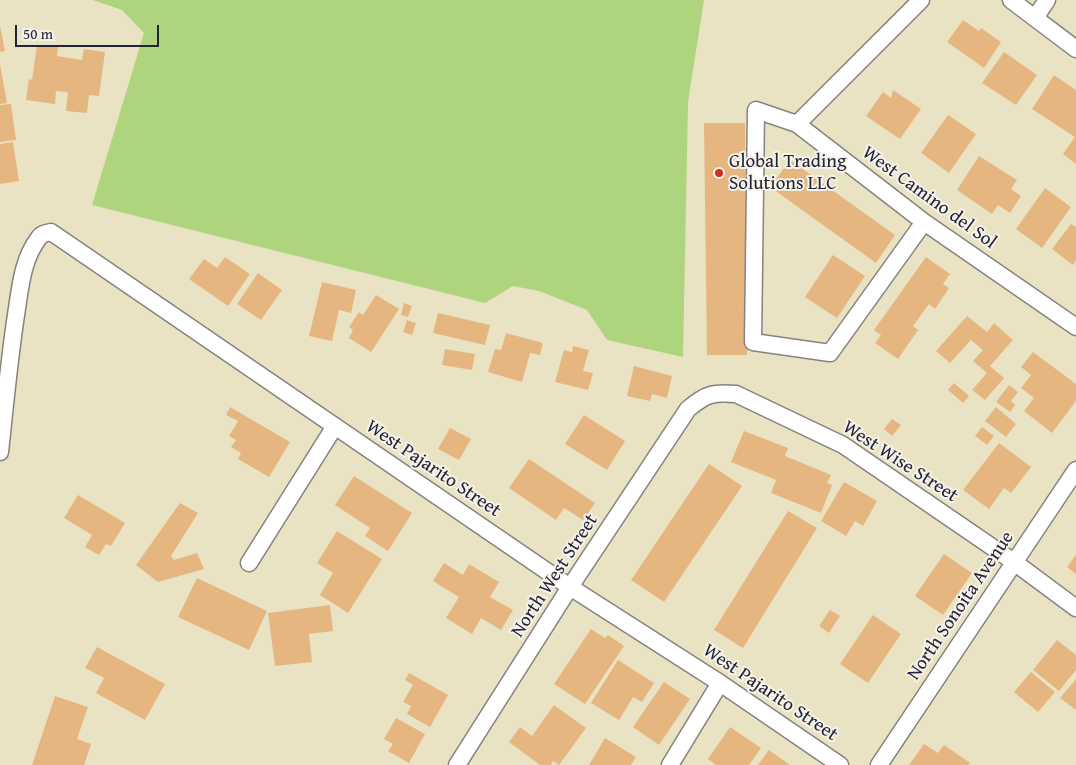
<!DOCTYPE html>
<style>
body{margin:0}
#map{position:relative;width:1076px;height:765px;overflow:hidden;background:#eae3c3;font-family:"Gentium Book Plus",serif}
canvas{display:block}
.scale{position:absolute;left:15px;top:25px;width:144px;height:22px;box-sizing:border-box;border:2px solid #22223b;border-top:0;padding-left:6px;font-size:15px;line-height:18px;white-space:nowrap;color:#22223b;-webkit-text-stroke:4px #f7f3e8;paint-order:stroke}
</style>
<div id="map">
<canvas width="1076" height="765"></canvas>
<div class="scale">50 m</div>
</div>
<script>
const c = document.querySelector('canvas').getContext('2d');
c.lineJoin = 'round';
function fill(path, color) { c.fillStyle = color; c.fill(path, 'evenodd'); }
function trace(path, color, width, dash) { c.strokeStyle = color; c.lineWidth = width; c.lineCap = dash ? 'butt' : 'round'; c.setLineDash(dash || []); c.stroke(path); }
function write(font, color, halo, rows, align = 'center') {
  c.font = font + ' "Gentium Book Plus",serif'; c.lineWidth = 4; c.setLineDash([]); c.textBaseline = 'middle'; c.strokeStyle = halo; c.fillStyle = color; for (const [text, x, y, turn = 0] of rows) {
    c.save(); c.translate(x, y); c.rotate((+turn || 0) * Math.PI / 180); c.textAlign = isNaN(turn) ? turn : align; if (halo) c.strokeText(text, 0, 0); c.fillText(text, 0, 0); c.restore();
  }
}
const green = new Path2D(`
 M93 0H704L688 102 683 357 607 340 587 310 539 291 513 286 485 303 92 205 144 33 122 10Z`);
const building = new Path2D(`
 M963 20 979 31 981 28 1001 42 984 68 947 42Z
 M0 26 5 51 0 52Z
 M37 45 58 47 57 56 82 60 84 49 105 52 99 96 89 95 87 113 66 111 68 92 56 91 55 104 26 100 29 79 32 80Z
 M1004 52 1037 75 1016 105 982 83Z
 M0 64 7 103 0 104Z
 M1054 75 1076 90V164L1063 154 1075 137 1032 109Z
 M893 90 921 109 900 139 866 116 883 92 891 98Z
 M11 104 16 140 0 142V105Z
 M948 115 976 134 949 173 921 153Z
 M704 123H745L747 355H707Z
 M13 142 19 181 0 184V144Z
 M979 156 1017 180 1011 189 1021 196 1010 213 998 205 992 214 957 190Z
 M790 160 895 235 876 263 770 187Z
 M1045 188 1071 207 1042 248 1016 229Z
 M1071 224 1076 227V260L1073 265 1052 249Z
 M833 255 865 276 837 318 805 297Z
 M225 257 250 274 228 306 189 279 204 259 217 268Z
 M926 257 950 274 943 284 949 288 935 309 929 304 913 326 918 330 898 359 875 343 881 335 874 330Z
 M258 273 282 290 261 320 237 304Z
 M322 282 356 290 351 313 339 310 332 341 309 336Z
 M376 295 399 309 371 352 349 338 353 330 349 327 359 312 363 315Z
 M404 303 412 306 408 317 401 315Z
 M438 313 490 325 485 345 433 333Z
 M967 316 987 332 994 323 1013 340 990 366 1004 378 985 400 972 390 987 373 973 361 983 350 971 340 950 363 936 351Z
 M407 320 416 323 412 335 403 332Z
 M506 333 543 343 540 355 530 353 522 382 488 372 495 349 501 350Z
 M573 346 589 350 583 371 593 373 588 390 555 382 564 350 572 352Z
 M445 349 475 354 472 370 442 365Z
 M1033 352 1076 384V401L1052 433 1024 411 1034 398 1021 388 1031 375 1021 367Z
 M634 366 672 376 667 398 652 394 650 401 627 396Z
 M954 383 969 396 963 403 948 390Z
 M1009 385 1018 392 1011 401 1015 405 1010 412 996 402Z
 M230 407 290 442 269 477 238 459 241 453 231 447 236 440 229 436 238 421 226 415Z
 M996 407 1016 424 1006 437 985 421Z
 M584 415 625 441 607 470 565 444Z
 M892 419 901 425 892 436 884 429Z
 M982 427 994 436 987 445 975 436Z
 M450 428 471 439 459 460 438 449Z
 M744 431 788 448 785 456 831 475 827 483 832 485 821 513 771 493 776 480 731 462Z
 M999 443 1031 467 1011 493 1004 488 989 509 963 490Z
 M529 459 595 503 583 520 564 508 556 520 509 488Z
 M709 464 742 486 664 602 631 580Z
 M354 476 412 513 388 551 365 536 370 528 335 505Z
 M844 482 877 501 863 526 855 521 846 536 821 521Z
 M78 495 125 523 111 546 106 544 99 555 85 547 92 535 64 518Z
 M180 503 198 513 171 556 174 560 197 553 204 569 158 582 136 565Z
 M788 511 817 528 743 648 714 630Z
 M337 531 382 559 348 613 320 595 333 573 317 563Z
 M944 554 972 573 943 615 915 596Z
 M1076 555V574L1067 567Z
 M444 563 463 575 469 564 499 582 490 597 513 610 501 630 481 618 472 634 446 618 459 597 433 581Z
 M197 578 267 611 249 650 178 617Z
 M330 605 333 631 309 634 312 662 275 666 268 613Z
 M830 610 840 616 829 633 819 626Z
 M873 615 901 634 868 683 840 664Z
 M591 629 605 638 608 635 624 646 585 704 554 684Z
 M1057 640 1076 655V670L1059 691 1033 670Z
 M97 647 165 684 145 720 96 693 104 678 85 668Z
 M618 660 654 683 642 702 633 697 619 720 591 703Z
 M1031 672 1055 692 1038 712 1014 692Z
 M409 673 448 695 430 727 407 714 411 706 403 702 413 685 405 680Z
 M1076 679V710L1060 698Z
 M664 682 690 699 659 745 633 727Z
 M55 696 88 707 77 739 91 744 84 765H32Z
 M554 705 586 728 559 765 553 761 551 765H540L509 742 520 727 532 736Z
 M396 718 425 734 409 763 388 751 393 744 384 739Z
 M730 727 761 748 749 765H716L708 759Z
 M605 738 636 757 631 765H589Z
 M924 744 938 753 944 745 970 763 968 765H909Z
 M769 750 790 765H758Z`);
const street = new Path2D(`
 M1011 0 1076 49
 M1035 18 1047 0
 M797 124 921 0
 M924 222 830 353 753 342 756 110 797 124 924 222 1076 327
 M0 452C5 406 9 361 16 315 20 290 22 260 38 239 41 234 45 233 51 232L570 587 720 683 840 765
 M249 563 335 426
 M457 765 570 587 688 409C706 394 713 392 736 394L843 445 1014 562 1076 608
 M670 765 720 683
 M879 765 1076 470`);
const markers = [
 [719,173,5,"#c8321e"]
];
const poiNames = [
 ["Global Trading",729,162],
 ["Solutions LLC",729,184]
];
const streetNames = [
 ["West Camino del Sol",929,198,36],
 ["West Wise Street",900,462,33],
 ["West Pajarito Street",433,469,34],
 ["North West Street",555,576,-57],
 ["North Sonoita Avenue",961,606,-56],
 ["West Pajarito Street",770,693,34]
];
fill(green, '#aed47e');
fill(building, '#e5b680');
trace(street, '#86827f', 19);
trace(street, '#fff', 16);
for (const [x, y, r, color] of markers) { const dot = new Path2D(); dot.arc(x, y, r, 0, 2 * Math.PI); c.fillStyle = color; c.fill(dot); trace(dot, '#f7f3e8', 2); }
write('19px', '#22223b', '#f7f3e8', poiNames, 'left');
write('19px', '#22223b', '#f7f3e8', streetNames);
</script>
